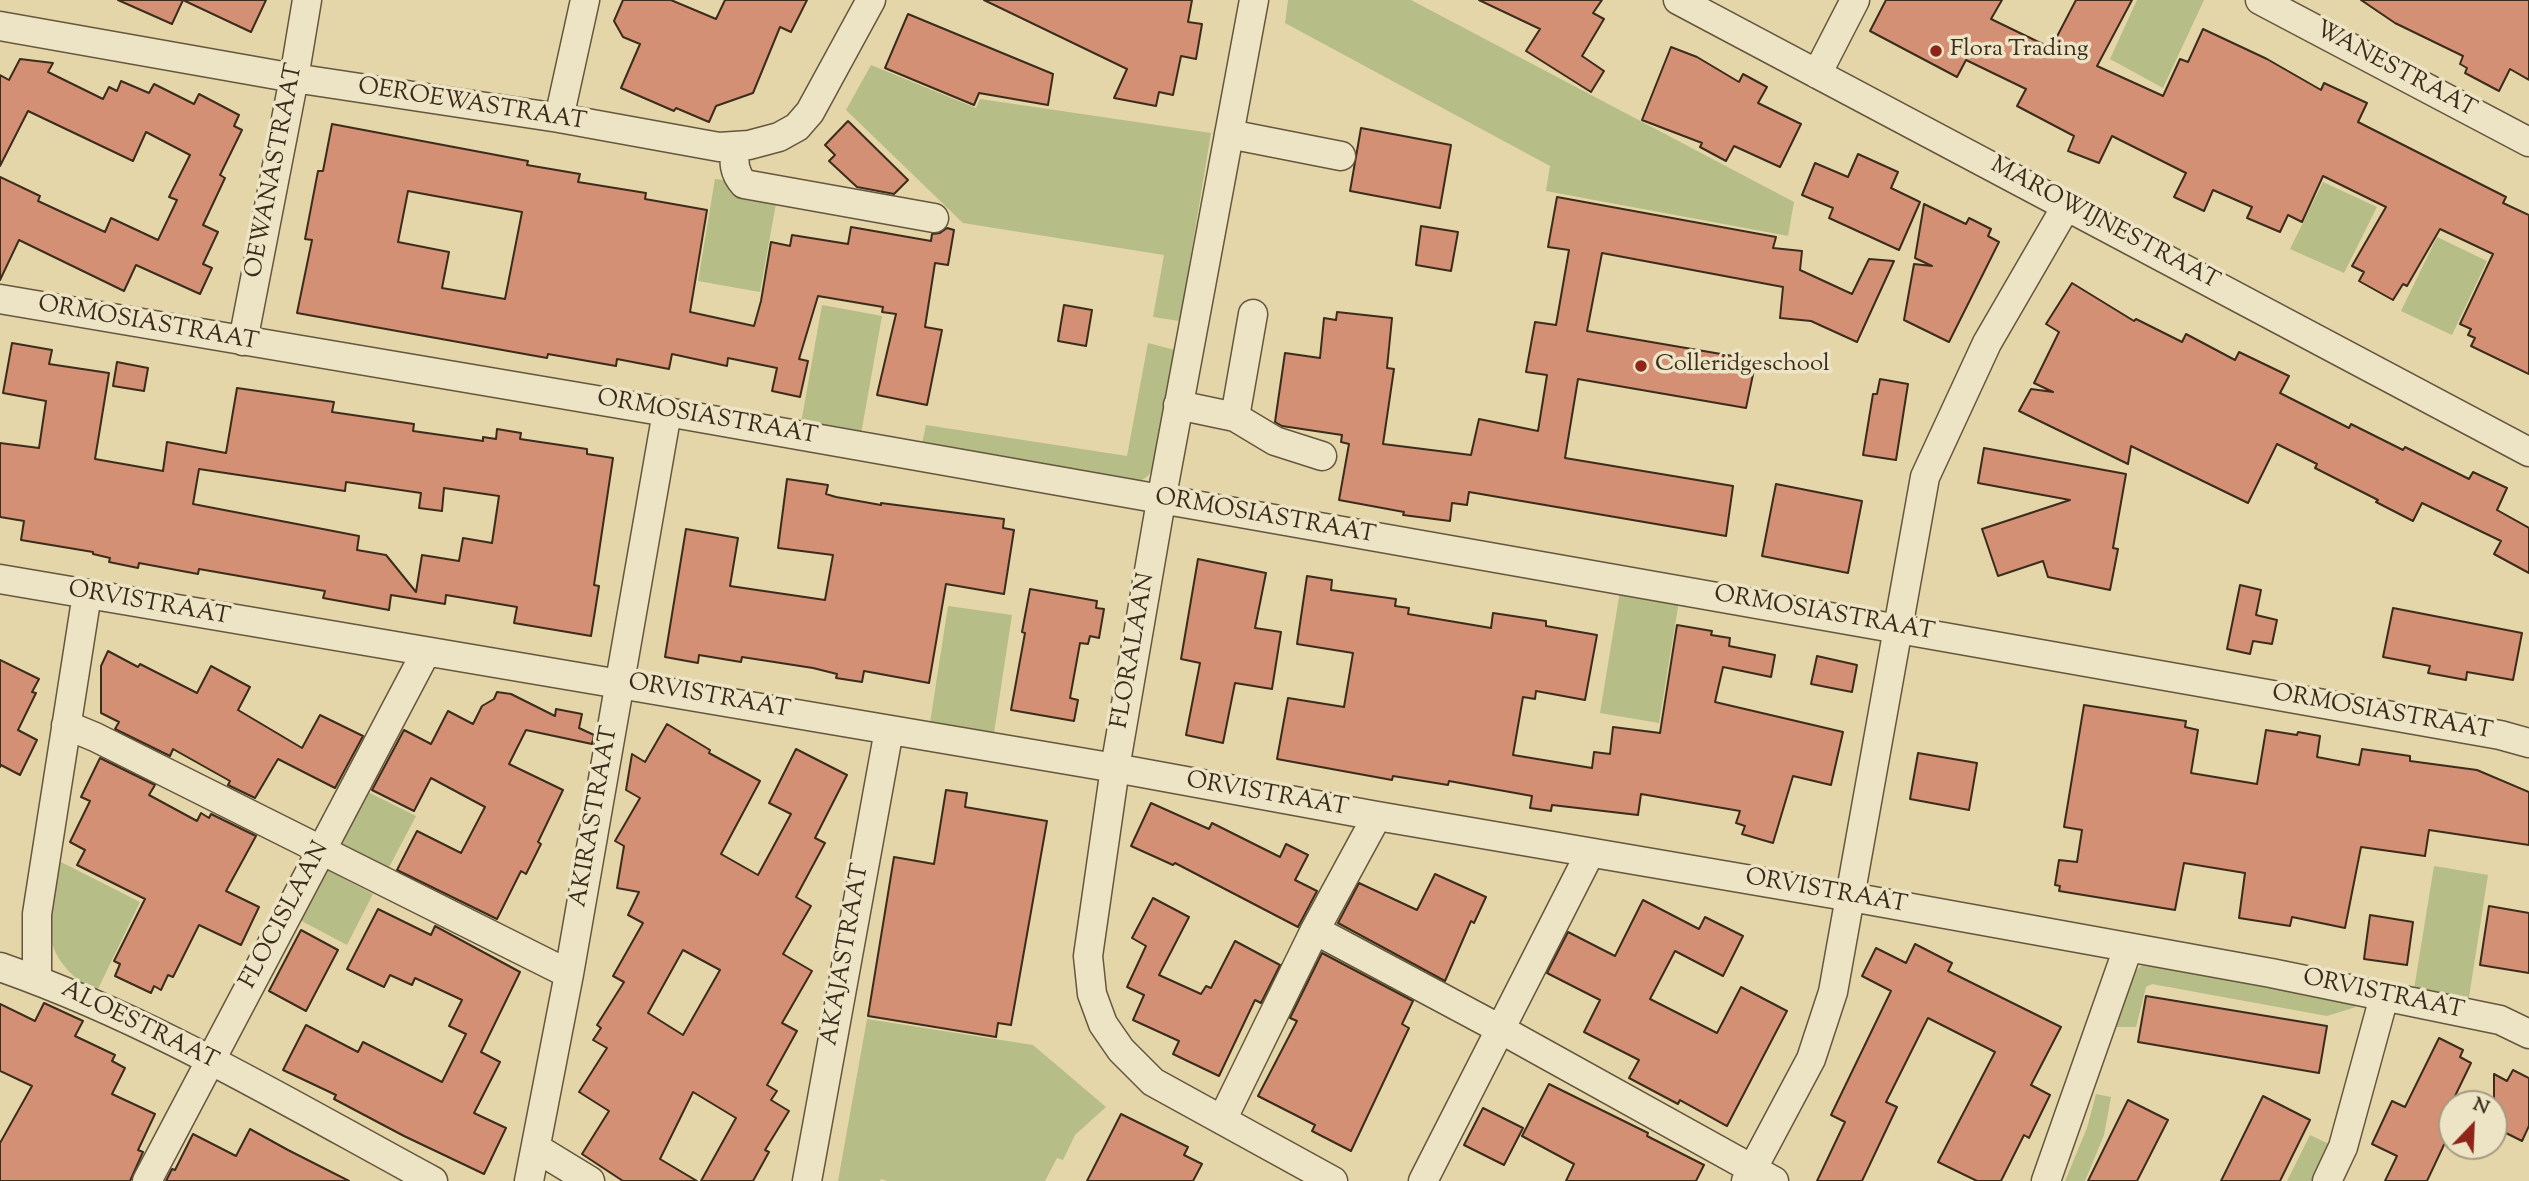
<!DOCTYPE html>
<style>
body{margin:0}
#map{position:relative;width:2529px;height:1181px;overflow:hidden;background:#e4d6a8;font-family:"Sorts Mill Goudy",serif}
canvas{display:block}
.north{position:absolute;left:2438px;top:1090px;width:70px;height:70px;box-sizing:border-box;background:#ede4c6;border:2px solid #a69a82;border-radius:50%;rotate:23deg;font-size:19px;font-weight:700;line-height:28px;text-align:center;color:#3b2c1b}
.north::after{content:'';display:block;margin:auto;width:24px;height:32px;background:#8f2418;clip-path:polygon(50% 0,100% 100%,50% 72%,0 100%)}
</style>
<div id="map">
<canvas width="2529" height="1181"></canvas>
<div class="north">N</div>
</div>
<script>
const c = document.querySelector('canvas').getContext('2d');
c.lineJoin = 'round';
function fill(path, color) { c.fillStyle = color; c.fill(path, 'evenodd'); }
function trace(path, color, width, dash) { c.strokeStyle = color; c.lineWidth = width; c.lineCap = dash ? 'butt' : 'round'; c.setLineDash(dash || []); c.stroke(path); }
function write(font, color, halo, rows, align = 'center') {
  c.font = font + ' "Sorts Mill Goudy",serif'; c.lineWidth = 7; c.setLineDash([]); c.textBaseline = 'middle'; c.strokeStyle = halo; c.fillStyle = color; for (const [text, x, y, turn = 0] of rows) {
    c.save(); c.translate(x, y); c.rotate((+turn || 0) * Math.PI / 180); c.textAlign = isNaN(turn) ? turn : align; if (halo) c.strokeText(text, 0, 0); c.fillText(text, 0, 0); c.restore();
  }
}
const green = new Path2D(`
 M1288 0H1411L1794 202 1788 236 1546 191 1550 166 1285 23Z
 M2137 0H2204L2163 88 2110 59Z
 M871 65 976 108 980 99 1211 133 1180 321 1153 317 1164 255 963 223 846 110Z
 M715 179 732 181 777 198 760 292 698 281Z
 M2323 182 2377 207 2344 273 2290 249Z
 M2437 237 2487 261 2452 335 2401 311Z
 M822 305 882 316 861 434 801 423Z
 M1148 343 1175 350 1155 464C1150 476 1145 480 1133 483L922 444 926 425 1127 456Z
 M1620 591 1679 601 1659 723 1600 713Z
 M948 606 1012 615 994 733 930 723Z
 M364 790 416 816 386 873 337 849Z
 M57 860 140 902 96 993C35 953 48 922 57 860Z
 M2434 866 2488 875 2469 997 2414 989Z
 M325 869 373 894 347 945 298 919Z
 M2154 963 2346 1000 2356 1007 2327 1016 2152 984 2146 987 2136 1027H2114L2132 974 2141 966Z
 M867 1019 1033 1045 1106 1107 1075 1135 1063 1160 1057 1158 1045 1181H887L881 1179 880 1181H838Z
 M2096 1094 2111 1097 2104 1135 2085 1181H2065L2087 1128Z
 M2310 1135 2331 1145 2315 1181H2287Z`);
const building = new Path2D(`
 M118 0H266L251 32 183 0 172 24Z
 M623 0H671L716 19 725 0H807L791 32 780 27 753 93 716 106 709 122 676 108 674 111 621 88 640 44 623 37 614 21Z
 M984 0H1192L1188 22 1202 24 1196 59 1181 56 1173 95 1159 92 1156 106 1114 98 1127 69Z
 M1479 0H1602L1593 13 1604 19 1582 56 1604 71 1591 92 1526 51 1540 29Z
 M1886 0H2002L1991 19 2051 48 2076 0H2132L2097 66 2161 95 2163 96 2180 59 2188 62 2203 29 2267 59 2321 90 2324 83 2367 103 2358 122 2506 197 2503 203 2529 215V374L2471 346 2475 338 2468 335 2471 329 2460 324 2493 254 2440 229 2407 286 2403 284 2393 300 2359 281 2364 272 2352 266 2386 207 2323 176 2302 222 2288 215 2280 232 2247 218 2252 207 2213 190 2204 211 2174 197 2186 173 2112 136 2099 163 2068 151 2074 136 2017 106 2026 89 1966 60 1957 77 1870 31Z
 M2361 0H2529V80L2510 69 2499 91 2465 73 2467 68 2460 64 2463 56 2395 23Z
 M908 14 1053 74 1048 105 979 93 974 105 885 68Z
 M1671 47 1697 57 1739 82 1743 74 1767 87 1758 103 1801 124 1780 167 1734 146 1726 161 1700 147 1702 143 1642 120Z
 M20 59 53 63 48 72 103 99 109 87 117 91 121 81 149 93 154 84 194 104 199 94 239 115 234 126 242 130 220 175 225 178 203 225 218 232 203 264 212 268 200 294 136 265 124 291 19 240 0 280V177L40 196 38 201 105 232 111 218 158 240 177 200 169 197 190 155 146 132 133 161 28 111 0 166V75L9 80Z
 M848 121 908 180 894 194 857 187 829 161 835 155 825 145Z
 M332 124 528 161 527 165 580 174 578 182 646 193 645 199 707 210 690 312 754 326 761 301 771 242 790 246 792 235 848 244 851 227 931 241 932 234 940 233 947 228 954 230 948 265 935 263 925 327 942 330 927 405 877 395 896 314 882 312 883 307 818 296 799 359 808 361 800 397 772 391 777 368 728 358 727 366 672 354 669 369 617 359 616 366 548 354 547 358 297 313 312 240 305 239 318 171H323ZM408 191 522 212 505 299 442 288 449 252 398 242Z
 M1361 128 1451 145 1440 208 1350 191Z
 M1858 154 1898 172 1891 188 1920 202 1899 250 1829 218 1833 208 1802 195 1815 163 1848 177Z
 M1557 197 1776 237 1773 248 1802 251 1800 270 1852 294 1869 259 1894 261 1857 342 1811 321 1780 318 1783 287 1602 253 1587 331 1756 360 1746 408 1578 379 1565 458 1733 486 1726 536 1469 492 1467 505 1452 503 1450 521 1403 515 1404 512 1339 500 1349 444 1341 442 1342 435 1282 426 1275 422 1285 353 1320 358 1324 318 1336 320 1337 312 1392 318 1387 368 1394 369 1383 444 1471 455 1479 419 1538 431 1547 375 1526 372 1535 322 1556 325 1569 250 1548 247Z
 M1924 204 1966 224 1969 218 1991 229 1988 236 1999 242 1949 342 1904 320 1914 264 1932 266 1915 258Z
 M1421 226 1458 232 1451 271 1416 265Z
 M2072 283 2134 321 2136 319 2182 342 2186 334 2235 360 2239 352 2289 376 2280 393 2349 428 2351 424 2403 450 2405 447 2469 479 2473 472 2507 488 2497 510 2529 528V573L2494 554 2501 541 2422 503 2413 521 2376 502 2378 500 2315 468 2317 464 2277 444 2248 503 2131 446 2128 464 2019 411 2031 389 2053 392 2034 383 2059 332 2046 324Z
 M1064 305 1092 310 1086 346 1058 341Z
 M12 343 52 350 49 364 109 373 95 459 163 471 167 442 226 453 237 388 334 402 332 412 414 424 413 431 483 441V437L496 439 497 429 521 433 520 439 587 449V454L613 458 594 585 599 586 591 636 514 623 517 607 446 595 445 604 391 595 389 610 323 598 325 591 199 569 198 574 139 563 138 568 109 562 110 558 93 554V552L21 540 24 521 0 517V443L39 448 46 401 3 393ZM199 469 345 491 346 482 421 493 419 508 442 511 444 488 499 496 492 543 463 538 459 561 422 555 416 592 386 555 357 550 359 536 193 504Z
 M117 362 148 368 144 391 113 386Z
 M1880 379 1908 384 1896 460 1863 455 1873 394H1877Z
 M1984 448 2126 474 2113 548 2118 549 2110 590 2048 577 2043 561 1998 576 1982 529 2070 500 1978 483Z
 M787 479 828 485 826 494 836 497 881 505V503L1004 519 1003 528 1014 530 1004 594 946 584 929 683 864 671 862 682 836 678 837 674 813 668 742 657 741 662 699 655 698 663 665 657 686 529 738 538 730 586 825 600 833 555 778 548Z
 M1776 484 1862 501 1848 573 1762 556Z
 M1198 559 1266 573 1255 628 1281 632 1272 689 1235 683 1223 743 1186 735 1200 663 1181 659Z
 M1307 576 1332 580 1331 590 1396 599 1395 606 1409 608 1408 614 1491 628 1493 613 1546 621V626L1597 635 1585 700 1536 691 1535 699 1523 697 1513 755 1592 768 1594 752 1610 754 1613 727 1660 733 1677 625 1712 631 1711 635 1730 638 1729 646 1775 655 1771 677 1723 667 1715 702 1843 732 1831 785 1793 776 1773 843 1742 834 1745 826 1736 823 1740 811 1641 794 1638 815 1552 805 1551 811 1530 808 1532 796 1449 781 1448 785 1393 776 1392 780 1277 759 1288 698 1344 707 1353 653 1297 644Z
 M2240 585 2261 590 2256 615 2277 620 2272 644 2253 641 2250 654 2227 649Z
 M1030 589 1097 601 1096 608 1104 609 1099 638 1090 636 1088 644 1080 643 1070 698 1078 700 1074 721 1011 710 1025 633 1022 632Z
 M2393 608 2522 633 2513 680 2467 672 2466 680 2428 673 2430 666 2383 657Z
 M108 651 138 667 140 664 197 693 211 666 250 687 238 710 302 748 320 715 363 736 335 788 278 759 255 798 228 785 230 781 173 749 170 756 115 729 119 722 101 713V666Z
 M1817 656 1857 665 1852 692 1811 684Z
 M0 660 39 679 32 692 36 693 18 730 37 740 20 775 1 765 0 767Z
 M497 692 511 694 555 716 556 709 582 714 579 728 594 735 592 744 526 730 509 764 563 790 538 842 541 844 526 874 521 871 497 919 397 870 417 831 461 853 485 807 431 778 414 811 372 790 404 730 431 744 448 711 473 724 482 706 494 699Z
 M2084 705 2186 721 2185 727 2198 730 2191 773 2257 784 2266 730 2297 735 2298 732 2320 736 2317 757 2359 765 2362 749 2410 756V761L2477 770 2529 792V845L2429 830 2425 856 2361 847 2345 928 2292 917 2290 926 2239 918 2245 873 2184 863 2175 910 2059 891 2060 886 2055 885 2059 860 2077 862 2082 830 2064 827Z
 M667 724 710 750 709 753 760 781 721 854 758 875 791 814 769 803 796 749 847 775 815 838 825 843 796 897 811 906 783 954 812 971 782 1023 797 1031 767 1085 777 1091 771 1100 789 1111 765 1150 769 1152 753 1181H701L736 1118 693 1092 660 1159 697 1181H623L582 1154 609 1111 579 1092 607 1048 593 1040 601 1028 597 1025 624 982 613 976 643 923 628 915 639 892 617 888 624 846 615 841 640 798 626 790 632 754 645 762ZM683 950 720 970 683 1035 648 1013Z
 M1918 753 1977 763 1969 810 1910 799Z
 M100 758 155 785 149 795 197 821 201 813 209 818 211 814 256 836 226 891 259 907 241 945 199 925 173 977 168 975 161 990 154 986 151 993 115 976 120 964 114 961 145 899 77 865 85 850 70 842 90 801 81 797Z
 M946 790 967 793 965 807 1047 821 1011 1025 998 1023 996 1037 868 1016 894 857 934 864Z
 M1151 803 1209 829 1212 823 1280 857 1286 844 1308 855 1295 880 1317 891 1298 927 1175 863 1173 865 1131 846Z
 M1435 874 1486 897 1474 923 1471 921 1445 981 1338 923 1359 883 1417 910Z
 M1153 898 1189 917 1159 975 1201 994 1206 986 1211 988 1235 941 1280 965 1261 1003 1255 1000 1219 1076 1173 1054 1179 1041 1133 1020 1144 995 1127 987 1146 946 1132 938Z
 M1643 900 1699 929 1705 917 1743 936 1723 976 1675 951 1650 999 1717 1033 1741 987 1787 1011 1727 1126 1680 1100 1678 1104 1629 1078 1639 1060 1584 1032 1600 1000 1547 973 1568 932 1615 956Z
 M2489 906 2529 913V973L2480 965Z
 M378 909 431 935 435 926 520 972 481 1052 500 1062 474 1113 506 1128 484 1174 404 1136 334 1099 336 1095 283 1070 306 1025 358 1052 363 1042 442 1082 466 1034 449 1026 462 1000 415 978 412 985 390 975 384 987 347 969Z
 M2370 915 2413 922 2407 965 2364 959Z
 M301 930 338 950 306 1011 269 991Z
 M1915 944 1952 963 1948 971 2061 1027 2031 1085 2050 1095 2029 1138 2024 1135 2001 1181H1977L1938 1162 1995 1052 1928 1018 1886 1102 1897 1107 1862 1181H1817L1845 1122 1831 1115 1891 991 1862 976 1876 948 1906 963Z
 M1322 953 1413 1001 1402 1024 1409 1028 1351 1151 1312 1131 1315 1125 1258 1096 1297 1021 1290 1018Z
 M2146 996 2327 1026 2319 1073 2138 1042Z
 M44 1003 83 1021 75 1036 115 1055 112 1061 125 1068 112 1094 155 1114 138 1150 143 1152 130 1181H0V1143L32 1086 0 1071V1004L35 1021Z
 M2439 1038 2463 1050 2460 1057 2471 1063 2440 1127 2450 1132 2427 1181H2385L2397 1156 2372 1144 2392 1101 2405 1107Z
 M2513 1070 2529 1078V1126L2522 1141 2494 1127V1074L2507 1081Z
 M1549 1084 1648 1133 1647 1136 1704 1165 1696 1181H1566L1574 1164 1522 1136Z
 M2263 1096 2310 1120 2280 1181H2221Z
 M2128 1100 2168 1120 2137 1181H2088Z
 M1483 1108 1523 1128 1504 1165 1464 1145Z
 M1121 1114 1188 1147 1184 1155 1202 1164 1193 1181H1087Z
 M250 1129 288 1150 349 1181H166L172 1169 175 1170 193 1134 236 1156Z`);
const minor = new Path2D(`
 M1254 0 1161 501 1115 768 1088 956 1092 994 1103 1024 1121 1050 1153 1082 1333 1181
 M1678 0 2529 452
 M2260 0 2529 142
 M0 26 294 78 559 118 719 147 749 145 779 137 797 127 810 112 871 0
 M1817 74 1855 0
 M559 118 585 0
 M1229 134 1341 156
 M735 146C734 162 733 172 744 184L934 218
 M0 299 667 412 2500 735 2529 743
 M243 341 294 78 307 0
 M1178 405 1235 417 1275 441 1322 456
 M1235 417 1253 314
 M0 579 1115 768 1377 816 1851 897 2271 973 2500 1020 2529 1034
 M66 725 95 737 569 974
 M1315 930 1500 1029 1774 1181
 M0 967C152 1020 292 1105 433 1181
 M37 979V914L87 594
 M1222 1120 1315 930 1377 816
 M536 1148 590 1181
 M147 1181 426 652
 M529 1181 569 974 667 412
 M807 1181 889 730
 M1423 1181 1590 853
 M1746 1181 1811 1059 1833 992 1925 477 1987 343 2067 205
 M2046 1181 2128 948
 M2327 1181 2343 1147 2384 997`);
const markers = [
 [1936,51,7,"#8f2418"],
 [1641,366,7,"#8f2418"]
];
const poiNames = [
 ["Flora Trading",1950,51],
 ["Colleridgeschool",1655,366]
];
const streetNames = [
 ["WANESTRAAT",2395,71,28],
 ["OEROEWASTRAAT",472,106,9],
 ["OEWANASTRAAT",276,171,-79],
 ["MAROWIJNESTRAAT",2104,225,28],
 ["ORMOSIASTRAAT",148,325,10],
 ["ORMOSIASTRAAT",707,419,10],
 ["ORMOSIASTRAAT",1265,518,10],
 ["ORVISTRAAT",149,605,10],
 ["ORMOSIASTRAAT",1824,615,10],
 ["FLORALAAN",1135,651,-80],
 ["ORVISTRAAT",709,698,10],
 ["ORMOSIASTRAAT",2382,714,10],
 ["ORVISTRAAT",1267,796,10],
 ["AKIRASTRAAT",596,817,-80],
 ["ORVISTRAAT",1826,893,10],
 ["FLOCISLAAN",286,916,-62],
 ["AKAJASTRAAT",847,955,-80],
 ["ORVISTRAAT",2383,996,12],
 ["ALOESTRAAT",139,1027,26]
];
fill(green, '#b6bd86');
fill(building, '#d49074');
trace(building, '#3b2c1b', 2);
trace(minor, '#65563e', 31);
trace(minor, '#ede4c6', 28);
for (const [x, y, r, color] of markers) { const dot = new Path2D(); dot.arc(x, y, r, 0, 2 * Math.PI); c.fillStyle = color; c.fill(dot); trace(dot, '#ede4c6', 2.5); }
write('24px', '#3b2c1b', '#ede4c6', poiNames, 'left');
write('24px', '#3b2c1b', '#ede4c6', streetNames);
</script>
